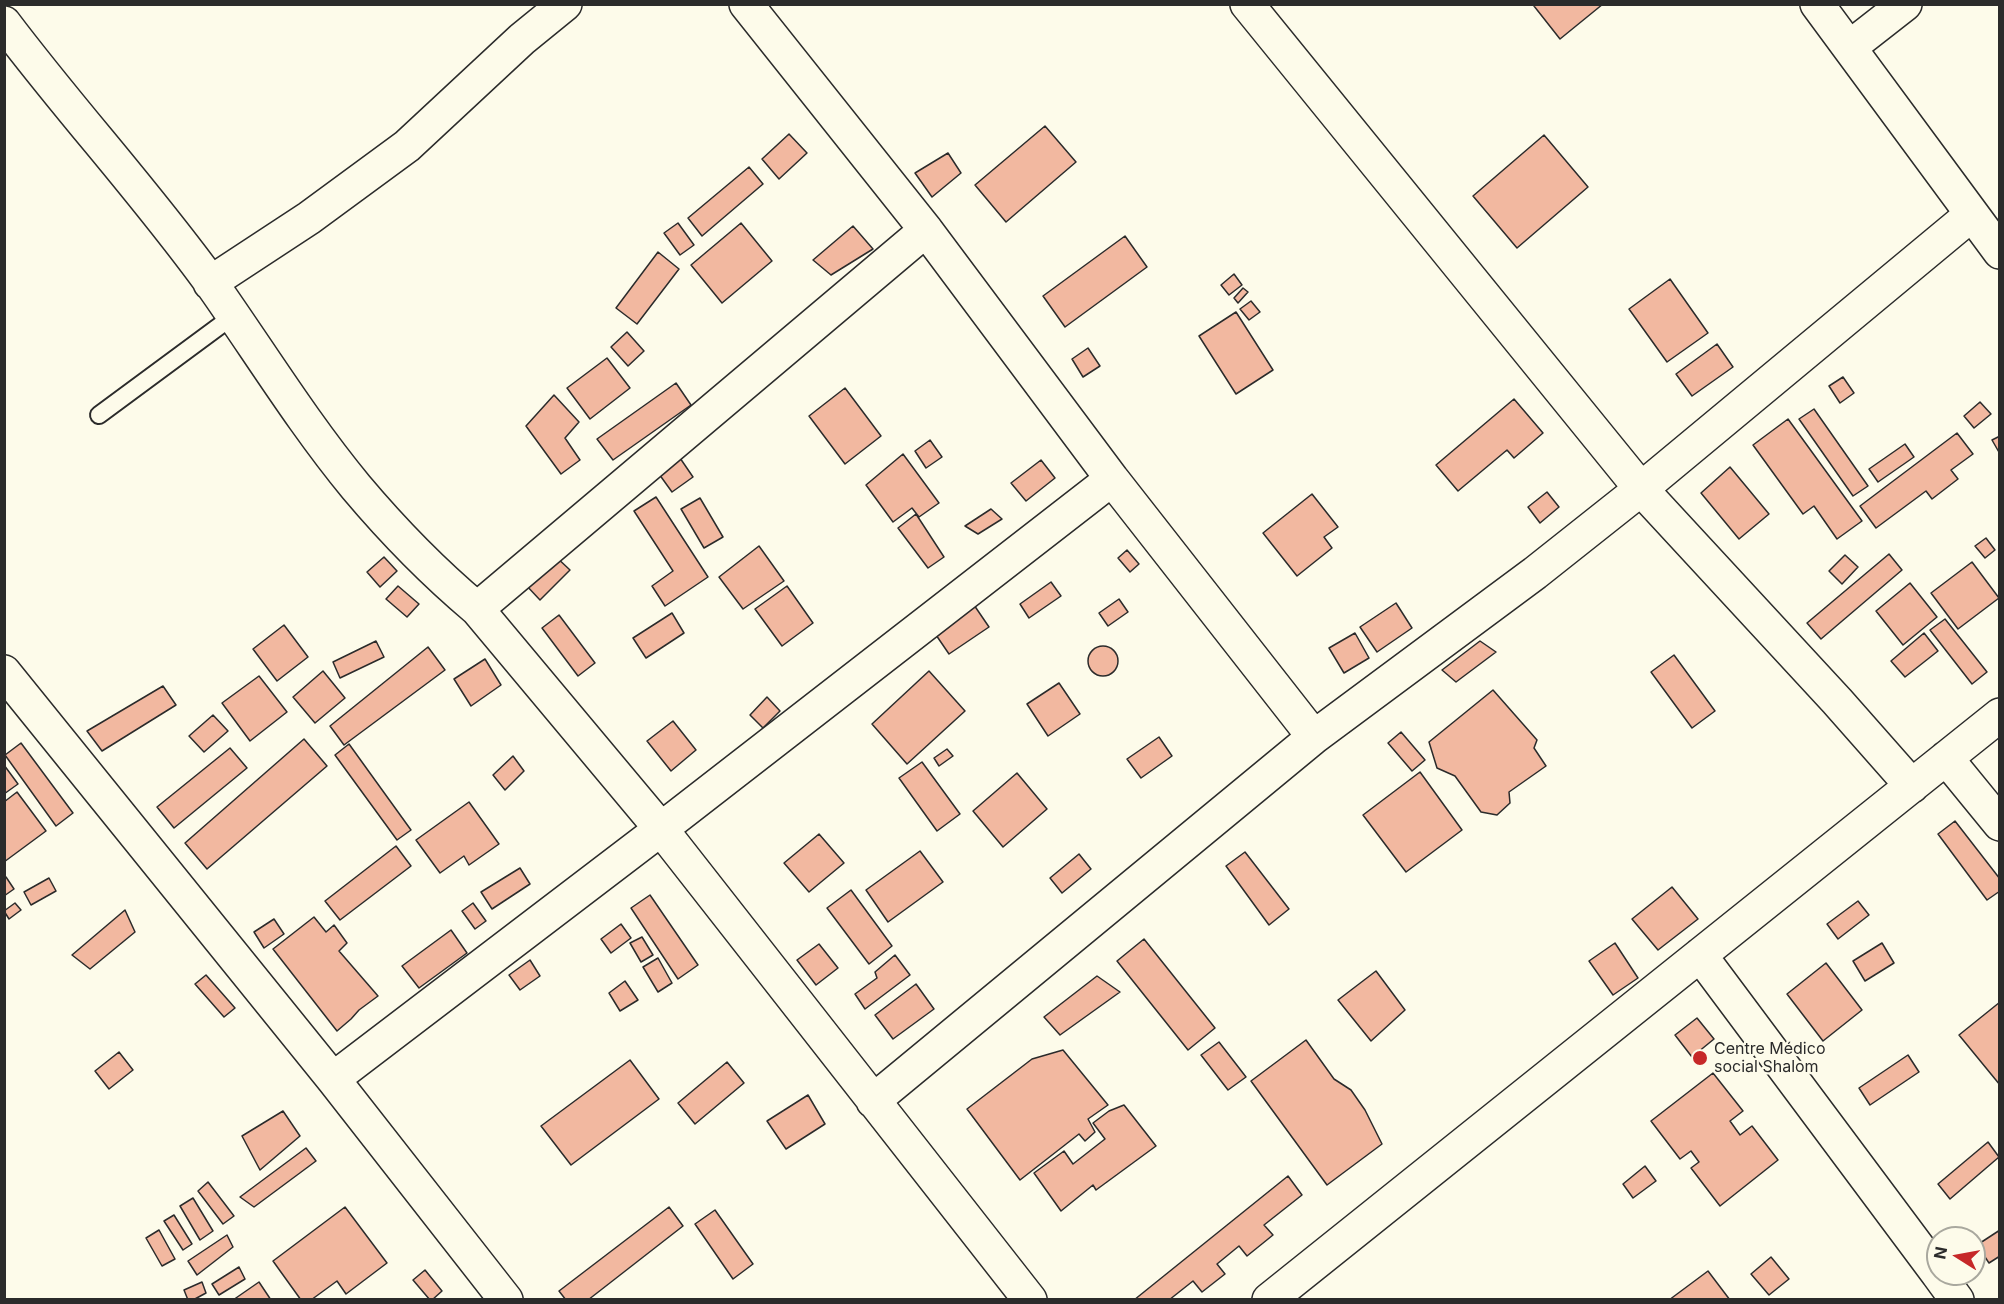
<!DOCTYPE html>
<meta charset="utf-8">
<style>
body{margin:0}
#map{position:relative;width:2004px;height:1304px;overflow:hidden;background:#fdfbea;font-family:Inter,sans-serif}
canvas{display:block}
.frame{position:absolute;inset:0;border:6px solid #2b2b2b;pointer-events:none}
.north{position:absolute;left:1926px;top:1226px;width:60px;height:60px;box-sizing:border-box;background:#fdfbea;border:2px solid #a9a89e;border-radius:50%;rotate:281deg;font-size:16px;font-weight:700;line-height:24px;text-align:center;color:#2b2b2b}
.north::after{content:'';display:block;margin:auto;width:21px;height:27px;background:#c62828;clip-path:polygon(50% 0,100% 100%,50% 72%,0 100%)}
</style>
<div id="map">
<canvas width="2004" height="1304"></canvas>
<div class="frame"></div>
<div class="north">N</div>
</div>
<script>
const c = document.querySelector('canvas').getContext('2d');
c.lineJoin = 'round';
function fill(path, color) { c.fillStyle = color; c.fill(path, 'evenodd'); }
function trace(path, color, width, dash) { c.strokeStyle = color; c.lineWidth = width; c.lineCap = dash ? 'butt' : 'round'; c.setLineDash(dash || []); c.stroke(path); }
function write(font, color, halo, rows, align = 'center') {
  c.font = font + ' Inter,sans-serif'; c.lineWidth = 4.5; c.setLineDash([]); c.textBaseline = 'middle'; c.strokeStyle = halo; c.fillStyle = color; for (const [text, x, y, turn = 0] of rows) {
    c.save(); c.translate(x, y); c.rotate((+turn || 0) * Math.PI / 180); c.textAlign = isNaN(turn) ? turn : align; if (halo) c.strokeText(text, 0, 0); c.fillText(text, 0, 0); c.restore();
  }
}
const building = new Path2D(`
 M1536 4H1603L1560 39 1534 6Z
 M1045 126 1076 162 1006 222 975 185Z
 M789 134 807 153 779 179 762 159Z
 M1544 135 1588 187 1517 248 1473 196Z
 M948 153 961 173 932 197 915 173Z
 M749 167 763 184 702 236 688 218Z
 M678 223 694 245 680 255 664 233Z
 M741 223 772 261 722 303 691 265Z
 M853 226 873 249 831 275 813 260Z
 M1125 236 1147 267 1065 327 1043 296Z
 M658 252 679 269 637 324 616 308Z
 M1234 274 1242 285 1229 295 1221 285Z
 M1670 279 1708 333 1667 362 1629 309Z
 M1243 288 1248 292 1238 303 1234 298Z
 M1251 301 1260 312 1249 320 1240 309Z
 M1236 312 1273 370 1236 394 1199 336Z
 M627 332 644 351 628 366 611 347Z
 M1717 344 1733 367 1692 396 1676 374Z
 M1088 348 1100 366 1083 377 1072 359Z
 M607 358 630 388 590 419 567 388Z
 M1843 377 1854 393 1840 403 1829 386Z
 M676 383 691 405 613 460 597 439Z
 M845 388 881 436 845 464 809 416Z
 M554 395 579 422 565 438 580 460 561 474 526 426Z
 M1514 399 1543 433 1514 458 1507 450 1458 491 1436 465Z
 M1980 402 1991 414 1974 428 1964 416Z
 M1814 409 1868 486 1853 496 1799 419Z
 M1788 419 1862 521 1837 539 1814 506 1803 514 1753 445Z
 M1957 433 1973 454 1951 470 1958 479 1932 499 1926 491 1876 528 1860 506Z
 M2000 436V454L1992 440Z
 M930 440 942 457 926 468 915 451Z
 M1905 444 1914 457 1878 482 1869 469Z
 M903 454 939 503 919 517 912 508 893 522 866 485Z
 M680 458 693 477 672 492 659 474Z
 M1041 460 1055 478 1026 501 1011 483Z
 M1730 467 1769 514 1739 539 1701 493Z
 M1547 492 1559 507 1540 523 1528 507Z
 M1312 494 1338 527 1324 537 1332 548 1297 576 1263 533Z
 M656 497 708 577 665 606 652 586 673 571 634 511Z
 M700 498 723 537 704 548 681 509Z
 M991 509 1002 519 978 534 965 526Z
 M916 514 944 557 928 568 898 528Z
 M1986 538 1995 550 1985 558 1975 546Z
 M759 546 784 581 743 609 719 577Z
 M1127 550 1139 564 1130 572 1118 558Z
 M1889 554 1902 570 1821 639 1807 623Z
 M554 555 570 570 540 600 525 584Z
 M1845 555 1858 567 1842 584 1829 571Z
 M384 557 397 571 380 587 367 572Z
 M1972 562 1999 598 1958 629 1931 593Z
 M1051 582 1061 596 1029 618 1020 604Z
 M1910 583 1937 617 1903 645 1876 611Z
 M398 586 419 604 407 617 386 599Z
 M787 586 813 623 782 646 755 609Z
 M1119 599 1128 612 1108 626 1099 613Z
 M1396 603 1412 628 1377 652 1360 627Z
 M974 605 989 627 949 654 934 632Z
 M672 613 684 633 646 658 633 638Z
 M559 615 595 663 578 676 542 628Z
 M1945 619 1987 672 1972 684 1930 630Z
 M284 625 308 657 277 681 253 649Z
 M1355 633 1369 658 1344 673 1329 648Z
 M1924 633 1938 651 1905 677 1891 661Z
 M376 641 384 657 340 678 333 662Z
 M1480 641 1496 652 1456 682 1442 670Z
 M1088 661a15 15 0 1 1 30 0a15 15 0 1 1-30 0Z
 M428 647 445 670 344 745 330 726Z
 M1674 655 1715 711 1692 728 1651 672Z
 M485 659 501 685 471 706 454 679Z
 M323 671 345 698 315 723 293 697Z
 M929 671 965 711 907 764 872 724Z
 M259 676 287 712 250 741 222 703Z
 M1059 683 1080 714 1048 736 1027 704Z
 M163 686 176 705 102 751 87 731Z
 M1493 690 1537 740 1534 748 1546 766 1509 792 1510 803 1497 815 1481 812 1455 776 1437 768 1429 742Z
 M767 697 780 711 763 728 750 715Z
 M213 715 228 731 204 752 189 736Z
 M673 721 696 750 671 771 647 741Z
 M1401 732 1425 760 1412 771 1388 743Z
 M1159 737 1172 756 1141 778 1127 759Z
 M304 739 327 766 207 869 185 843Z
 M21 743 73 813 56 826 5 755Z
 M349 744 411 830 397 840 335 755Z
 M230 748 247 768 174 828 157 807Z
 M947 749 953 756 939 766 934 758Z
 M513 756 524 771 505 790 493 775Z
 M922 762 960 814 937 831 899 778Z
 M4 765 18 784 4 794Z
 M1420 772 1462 830 1406 872 1363 815Z
 M1017 773 1047 809 1003 847 973 811Z
 M17 792 46 831 4 862V802Z
 M469 802 499 844 469 865 464 856 440 873 416 840Z
 M1955 821 2000 879V891L1987 900 1938 834Z
 M819 834 844 863 809 892 784 863Z
 M396 846 411 866 340 920 325 901Z
 M920 851 943 882 888 922 866 890Z
 M1245 852 1289 909 1269 925 1226 866Z
 M1079 854 1091 869 1062 893 1050 878Z
 M520 868 530 884 492 909 481 892Z
 M6 877 14 889 4 896V878Z
 M49 878 56 891 31 905 24 892Z
 M1672 887 1698 919 1658 950 1632 919Z
 M851 890 892 946 869 964 827 908Z
 M650 895 698 965 678 979 631 908Z
 M1858 901 1869 915 1838 939 1827 924Z
 M15 903 21 910 9 919 4 911Z
 M473 903 486 921 475 929 462 911Z
 M125 910 135 932 90 969 72 955Z
 M314 917 326 932 334 925 347 943 339 951 378 996 359 1010 351 1019 337 1031 273 949Z
 M274 919 284 934 264 948 254 932Z
 M621 924 631 938 611 953 601 939Z
 M451 930 467 953 419 988 402 966Z
 M642 937 653 955 641 962 630 943Z
 M1144 939 1215 1028 1188 1050 1117 961Z
 M1615 943 1638 978 1613 995 1589 961Z
 M1882 943 1894 963 1865 981 1853 961Z
 M819 944 838 968 816 985 797 960Z
 M895 955 910 975 865 1009 855 994 877 978 875 972Z
 M658 958 672 983 658 992 643 967Z
 M530 960 540 976 520 990 509 975Z
 M1826 963 1862 1010 1823 1041 1787 994Z
 M1376 971 1405 1010 1371 1041 1338 1000Z
 M206 975 235 1008 224 1017 195 984Z
 M1097 976 1120 992 1060 1035 1044 1017Z
 M625 981 638 1000 620 1011 609 993Z
 M916 984 934 1009 893 1039 875 1015Z
 M2000 1002V1085L1959 1035Z
 M1697 1018 1714 1039 1692 1057 1675 1035Z
 M1306 1040 1334 1079 1351 1090 1365 1110 1382 1144 1327 1185 1251 1081Z
 M1219 1042 1246 1077 1228 1090 1201 1055Z
 M1063 1050 1108 1105 1088 1119 1095 1132 1085 1141 1079 1134 1020 1180 967 1109 1032 1059Z
 M119 1052 133 1070 109 1089 95 1071Z
 M1908 1055 1919 1072 1870 1105 1859 1088Z
 M630 1060 659 1099 571 1165 541 1126Z
 M727 1062 744 1083 695 1124 678 1103Z
 M1713 1073 1743 1111 1730 1121 1740 1135 1752 1126 1778 1160 1720 1206 1691 1168 1699 1162 1691 1151 1680 1159 1651 1121Z
 M808 1095 825 1124 786 1149 767 1121Z
 M1124 1105 1156 1146 1096 1190 1093 1185 1061 1211 1034 1173 1064 1151 1073 1164 1105 1139 1093 1123 1109 1111Z
 M283 1111 300 1136 260 1170 242 1136Z
 M1988 1142 1999 1157 1950 1199 1938 1184Z
 M306 1148 316 1161 254 1207 240 1197Z
 M1645 1166 1656 1181 1633 1198 1623 1184Z
 M1288 1176 1302 1195 1264 1225 1273 1235 1247 1256 1239 1246 1217 1264 1225 1274 1202 1292 1193 1281 1169 1300H1134Z
 M208 1182 234 1216 223 1224 198 1191Z
 M193 1198 213 1231 200 1240 180 1206Z
 M345 1207 387 1263 346 1294 337 1281 311 1300H301L273 1261Z
 M669 1207 683 1226 588 1300H566L559 1291Z
 M715 1210 753 1264 733 1279 695 1224Z
 M174 1215 192 1244 183 1250 164 1221Z
 M159 1230 175 1259 162 1266 146 1238Z
 M2000 1230V1256L1989 1263 1977 1245Z
 M227 1235 233 1247 197 1275 188 1261Z
 M1771 1257 1789 1279 1769 1295 1751 1274Z
 M239 1267 245 1279 219 1295 212 1284Z
 M425 1270 442 1291 432 1300H430L413 1280Z
 M1708 1271 1730 1300H1669Z
 M202 1282 206 1293 193 1300H188L184 1290Z
 M259 1282 271 1300H233Z`);
const service = new Path2D(`
 M99 415 233 316`);
const minor = new Path2D(`
 M746 4 926 230 1112 479 1314 737
 M1247 4 1641 489 1837 701 1912 786
 M4 23C71 112 146 193 211 283 259 351 303 423 356 487 393 531 433 572 477 609
 M1850 47 1905 4
 M926 230 477 609 661 829 1030 1300
 M210 283 309 218 407 146 522 39 565 4
 M4 672 333 1079 506 1300
 M1946 758 2000 824
 M1700 955 1938 1274
 M333 1079 661 829 1112 479
 M873 1101 1314 737 1535 573 1641 489 1971 215
 M1938 1274 1957 1300
 M1269 1300 2000 715`);
const tertiary = new Path2D(`
 M1817 4 2000 252`);
const markers = [
 [1700,1058,8,"#c62828"]
];
const poiNames = [
 ["Centre Médico",1714,1049],
 ["social Shalom",1714,1067]
];
fill(building, '#f2b8a0');
trace(building, '#2b2b2b', 1.5);
trace(service, '#2b2b2b', 20);
trace(minor, '#2b2b2b', 36);
trace(tertiary, '#2b2b2b', 36);
trace(service, '#fdfbea', 16);
trace(minor, '#fdfbea', 33);
trace(tertiary, '#fdfbea', 33);
for (const [x, y, r, color] of markers) { const dot = new Path2D(); dot.arc(x, y, r, 0, 2 * Math.PI); c.fillStyle = color; c.fill(dot); trace(dot, '#fdfbea', 2); }
write('16px', '#2b2b2b', '#fdfbea', poiNames, 'left');
</script>
